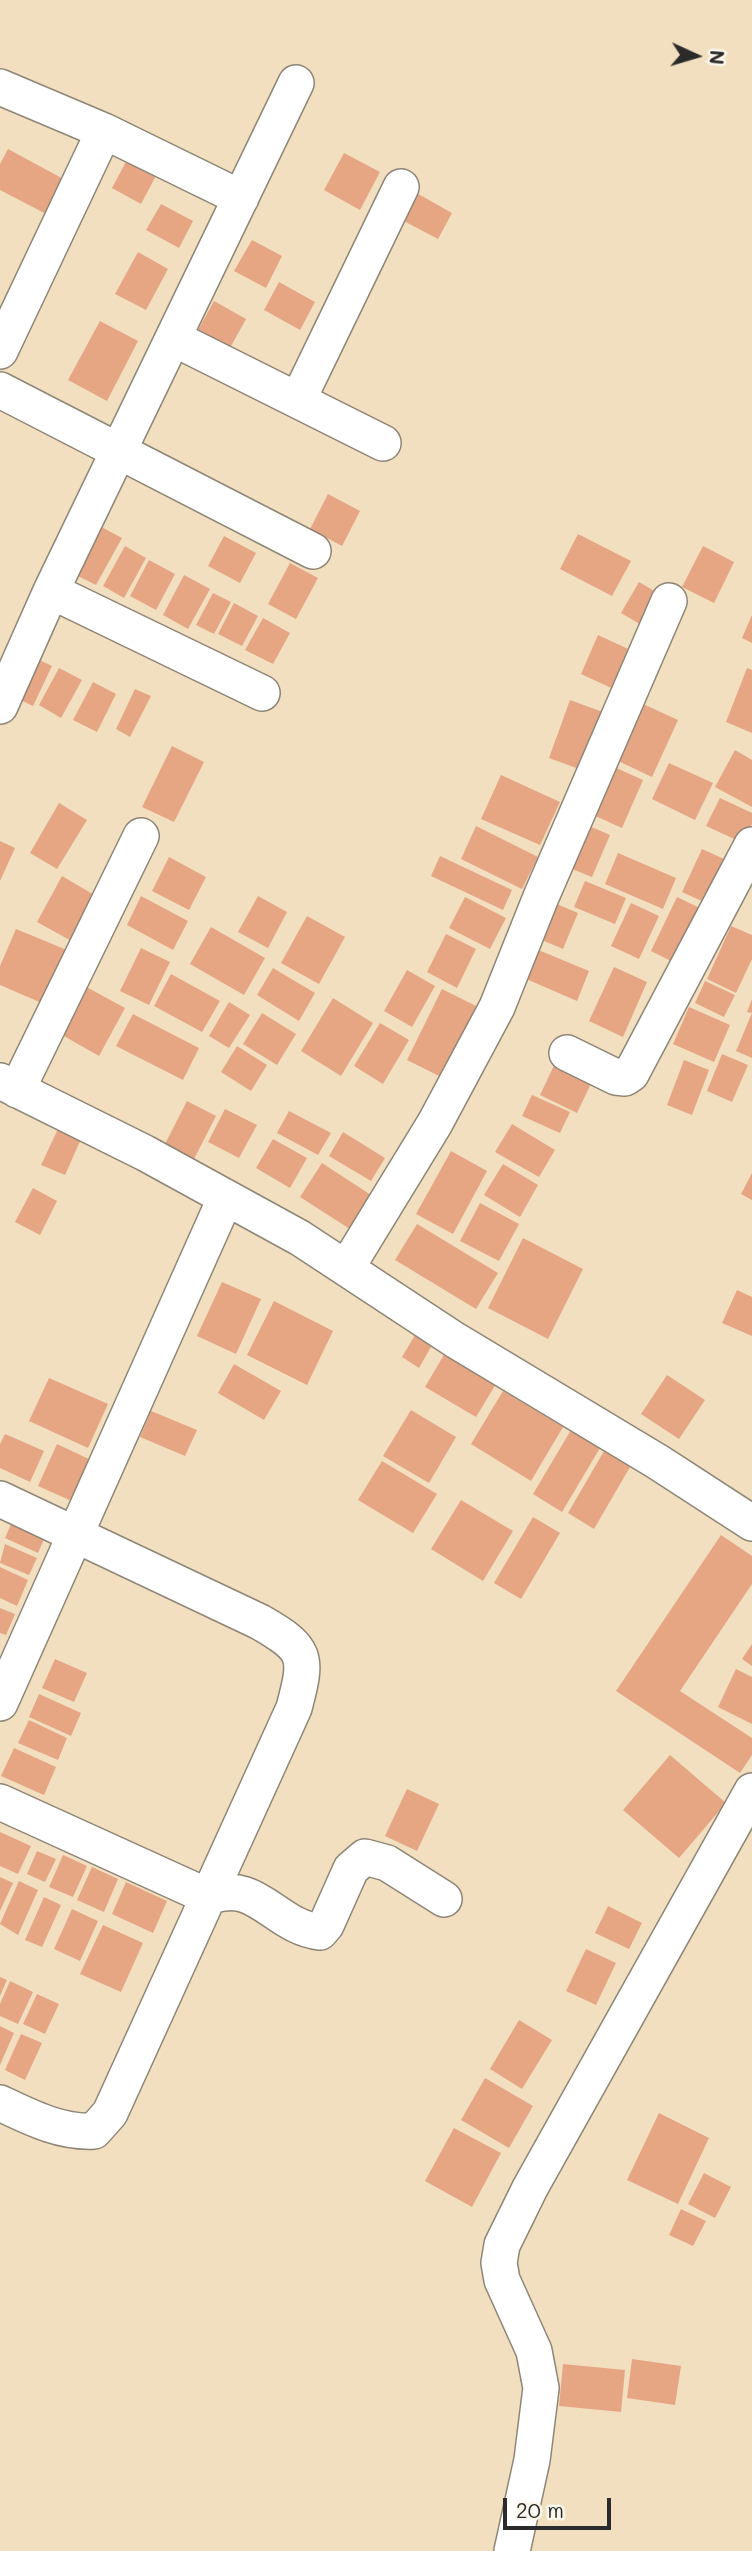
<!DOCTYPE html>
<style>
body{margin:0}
#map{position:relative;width:752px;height:2551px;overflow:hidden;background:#f1dfc0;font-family:Mali,sans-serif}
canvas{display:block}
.north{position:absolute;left:661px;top:21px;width:70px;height:70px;-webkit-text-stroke:5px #fbf7ec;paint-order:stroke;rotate:94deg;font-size:19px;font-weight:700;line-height:28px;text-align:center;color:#2b2b2b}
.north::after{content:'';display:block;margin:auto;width:24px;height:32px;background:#2b2b2b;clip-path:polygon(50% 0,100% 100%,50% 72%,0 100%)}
.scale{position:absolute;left:503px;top:2498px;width:108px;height:32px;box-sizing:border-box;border:4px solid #2b2b2b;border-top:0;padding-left:9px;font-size:21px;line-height:24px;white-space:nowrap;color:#2b2b2b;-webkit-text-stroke:5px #fbf7ec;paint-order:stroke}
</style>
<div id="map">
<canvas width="752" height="2551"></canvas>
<div class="north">N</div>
<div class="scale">20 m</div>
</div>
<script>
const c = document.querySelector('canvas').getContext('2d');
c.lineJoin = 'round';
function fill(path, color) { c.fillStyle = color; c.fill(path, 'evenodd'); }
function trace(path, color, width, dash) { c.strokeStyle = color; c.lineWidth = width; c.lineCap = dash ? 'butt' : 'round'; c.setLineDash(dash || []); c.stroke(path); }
const building = new Path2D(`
 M8 149 69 182 50 216 0 190V164Z
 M344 153 380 172 360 210 324 190Z
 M128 158 157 174 141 204 112 188Z
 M413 191 452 213 438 239 398 218Z
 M161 204 193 221 179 248 146 230Z
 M252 240 282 256 266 288 234 271Z
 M138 252 168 269 146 310 115 294Z
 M279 282 315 302 300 330 264 310Z
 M214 301 246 319 230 348 198 330Z
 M100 321 138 341 107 401 68 380Z
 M328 494 360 511 342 546 310 529Z
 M94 523 122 538 96 585 68 571Z
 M578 534 631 561 612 596 560 569Z
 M224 536 256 553 240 583 208 566Z
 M125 546 146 558 124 598 103 586Z
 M703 546 734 562 714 603 682 587Z
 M149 560 175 574 156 610 130 596Z
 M290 563 318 578 296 619 268 604Z
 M184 575 210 589 188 629 163 615Z
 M639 582 661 595 643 626 621 613Z
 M213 593 231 602 214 634 196 625Z
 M234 603 258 616 242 646 218 634Z
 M752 615V643L742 638Z
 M263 618 290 633 273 664 245 650Z
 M598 635 637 653 620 692 581 674Z
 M31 656 52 666 33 706 12 696Z
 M59 668 82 680 61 718 39 705Z
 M747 668 752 670V733L726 722Z
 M93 682 116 694 97 732 73 720Z
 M135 689 151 696 130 737 116 729Z
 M570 700 611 715 590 773 549 758Z
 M641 703 678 720 652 777 614 759Z
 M172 746 204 762 174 822 142 807Z
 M735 750 752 760V807L715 787Z
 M669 763 713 783 695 820 652 799Z
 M612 766 643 780 622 828 591 814Z
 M501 775 560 802 540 845 481 819Z
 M720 798 752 813V824L743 843 706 826Z
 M59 803 87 820 57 869 30 853Z
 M476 826 538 857 522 889 461 859Z
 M589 826 610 835 592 877 572 869Z
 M0 841 15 848 0 881Z
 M702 849 735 864 715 907 682 892Z
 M618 853 676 878 663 909 605 884Z
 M440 856 512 890 503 910 431 876Z
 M169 857 206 877 189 910 152 891Z
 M62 876 101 899 77 944 37 922Z
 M585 881 626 898 615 924 574 907Z
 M141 896 188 921 173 950 127 925Z
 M258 896 287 912 268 948 238 932Z
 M465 897 506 918 490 949 449 928Z
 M677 897 706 911 679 965 651 951Z
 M552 902 578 913 563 949 537 938Z
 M631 903 659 916 639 959 611 946Z
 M307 916 345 937 319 984 281 963Z
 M731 926 752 935V959L736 993 707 979Z
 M211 927 265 958 244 995 190 964Z
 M16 929 67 950 44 1004 0 985V966Z
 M446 934 476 949 457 988 427 972Z
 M141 948 170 962 149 1005 120 991Z
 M536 949 589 971 577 1001 524 978Z
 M614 967 647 982 623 1037 589 1021Z
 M273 968 315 993 299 1021 257 995Z
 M407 970 435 986 412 1027 384 1011Z
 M171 974 220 1001 202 1032 154 1006Z
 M705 981 735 995 724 1017 695 1003Z
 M81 984 125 1008 99 1056 55 1031Z
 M442 989 476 1006 441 1077 407 1060Z
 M333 998 373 1023 341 1076 301 1051Z
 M752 999V1058L736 1051 752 1013 747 1012Z
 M229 1002 250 1015 229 1048 209 1036Z
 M689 1007 730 1025 714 1062 673 1044Z
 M262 1013 296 1034 277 1065 243 1044Z
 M133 1014 199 1048 183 1080 116 1046Z
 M380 1023 409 1040 383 1084 354 1066Z
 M237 1046 267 1065 251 1091 221 1072Z
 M722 1054 748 1065 732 1102 707 1091Z
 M559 1055 596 1073 577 1113 540 1095Z
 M684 1060 709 1070 692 1115 667 1105Z
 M532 1095 570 1112 560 1133 522 1116Z
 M187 1101 216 1116 193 1161 164 1146Z
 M225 1109 257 1125 239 1158 208 1142Z
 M289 1111 331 1133 318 1155 277 1133Z
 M512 1124 555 1150 539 1177 495 1152Z
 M58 1129 81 1139 65 1175 41 1165Z
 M343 1132 385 1158 371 1181 329 1156Z
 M273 1139 307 1158 290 1188 256 1168Z
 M451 1151 487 1171 453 1234 416 1214Z
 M322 1163 374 1197 353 1231 300 1197Z
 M503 1164 538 1185 520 1217 484 1195Z
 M752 1173V1200L741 1194Z
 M33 1188 57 1201 40 1235 15 1222Z
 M480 1203 519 1224 499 1261 460 1241Z
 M417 1224 498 1273 476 1309 395 1260Z
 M523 1238 583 1269 548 1339 488 1308Z
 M222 1282 261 1299 236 1354 197 1336Z
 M737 1290 752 1297V1336L722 1323Z
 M274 1301 333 1331 307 1385 247 1355Z
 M418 1330 435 1340 419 1368 402 1357Z
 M445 1353 496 1384 476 1417 425 1387Z
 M234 1364 281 1391 264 1420 218 1393Z
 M667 1375 705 1400 679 1439 641 1414Z
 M49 1378 108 1404 88 1448 29 1421Z
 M503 1391 563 1427 531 1481 471 1444Z
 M411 1410 456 1437 429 1483 383 1456Z
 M151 1411 197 1430 185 1456 140 1437Z
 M571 1430 600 1448 562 1512 533 1494Z
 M5 1434 44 1451 30 1482 0 1468V1444Z
 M57 1444 93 1461 74 1502 38 1486Z
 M604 1451 630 1467 594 1529 568 1513Z
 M382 1461 437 1494 413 1533 358 1500Z
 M461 1500 513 1531 483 1581 431 1549Z
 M15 1515 48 1530 38 1553 5 1538Z
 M533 1517 560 1533 521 1599 494 1583Z
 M721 1535 752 1556V1584L680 1691 752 1738V1755L740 1773 616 1691Z
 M5 1544 37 1558 29 1575 0 1563Z
 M0 1567 28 1580 17 1606 0 1598Z
 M0 1608 15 1614 6 1635 0 1633Z
 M752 1644V1666L742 1659Z
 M55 1659 87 1673 74 1702 42 1688Z
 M736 1669 752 1677V1724L718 1707Z
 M39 1694 81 1713 71 1736 29 1717Z
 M29 1720 67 1738 58 1760 18 1743Z
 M14 1748 56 1767 44 1795 1 1776Z
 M670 1755 726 1803 679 1858 623 1810Z
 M407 1789 439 1804 417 1851 385 1836Z
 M0 1832 31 1846 18 1874 0 1866Z
 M37 1851 56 1859 45 1882 27 1874Z
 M63 1855 87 1866 73 1897 49 1887Z
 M92 1867 118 1879 104 1912 77 1900Z
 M0 1877 13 1883 0 1911Z
 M19 1881 38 1890 18 1935 0 1924Z
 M126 1882 167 1901 153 1933 112 1914Z
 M44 1897 61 1905 42 1947 25 1940Z
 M608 1906 642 1923 629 1949 595 1933Z
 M72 1909 98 1921 80 1961 54 1949Z
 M103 1925 143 1943 121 1992 80 1974Z
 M586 1949 616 1963 596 2005 566 1991Z
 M0 1977 7 1980 0 1996Z
 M10 1981 33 1992 18 2024 0 2016V2004Z
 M37 1994 59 2004 45 2034 23 2024Z
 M519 2020 552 2040 522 2089 490 2069Z
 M0 2026 14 2033 0 2065Z
 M21 2034 42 2043 25 2080 5 2070Z
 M485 2078 533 2106 509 2148 461 2120Z
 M659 2113 709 2138 678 2204 627 2180Z
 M454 2128 501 2153 472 2207 425 2181Z
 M704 2173 731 2187 715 2218 688 2204Z
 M681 2209 706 2221 693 2246 669 2235Z
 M632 2359 681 2366 675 2405 627 2398Z
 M563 2364 625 2370 621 2412 559 2406Z`);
const minor = new Path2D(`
 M0 87 104 131
 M173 338 383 443
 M0 351 104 131 241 198
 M0 390 313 551
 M298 400 401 187
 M51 591 262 693
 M0 706 51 591 296 83
 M567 1053 616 1077 625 1078 631 1074 752 845
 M0 1081 145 1153 300 1238 455 1340 658 1462 752 1523
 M17 1090 141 836
 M347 1267 435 1123 497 1007 541 897 669 601
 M0 1499 260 1622C307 1649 308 1656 294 1708L110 2113 94 2131C60 2133 30 2117 0 2103
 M0 1703 225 1199
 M0 1802 209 1897C256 1877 275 1927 320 1932L326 1925 351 1869 365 1857 387 1863 444 1899
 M512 2551 532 2460 541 2388 534 2351 502 2280 499 2263 502 2245 530 2188 752 1791`);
fill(building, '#e6a683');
trace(minor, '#8e8576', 38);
trace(minor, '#fff', 35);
</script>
